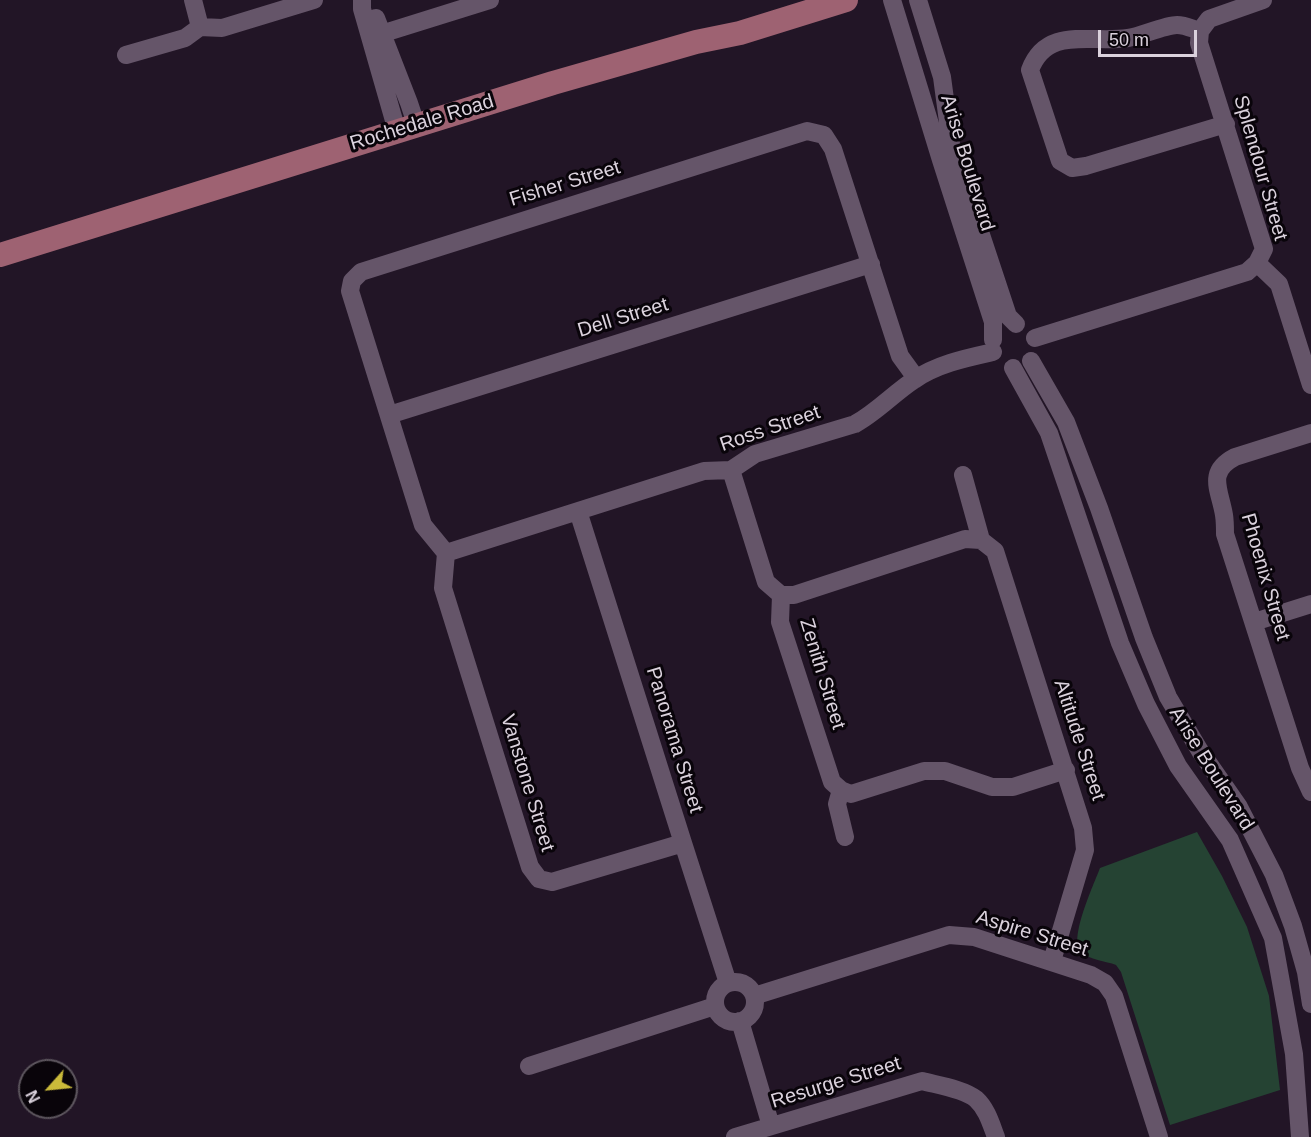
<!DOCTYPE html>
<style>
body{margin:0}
#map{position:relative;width:1311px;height:1137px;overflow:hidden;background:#221526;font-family:Helvetica,sans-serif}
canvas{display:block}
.north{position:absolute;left:18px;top:1059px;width:60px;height:60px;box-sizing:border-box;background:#09040a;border:2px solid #5d565e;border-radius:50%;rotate:243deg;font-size:16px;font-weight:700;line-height:24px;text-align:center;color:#dbd2dd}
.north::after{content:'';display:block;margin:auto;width:21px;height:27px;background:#caba3a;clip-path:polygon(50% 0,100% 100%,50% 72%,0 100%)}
.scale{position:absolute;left:1098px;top:30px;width:99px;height:27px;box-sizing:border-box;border:3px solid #dbd2dd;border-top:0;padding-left:8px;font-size:18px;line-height:21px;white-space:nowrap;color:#dbd2dd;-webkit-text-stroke:4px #09040a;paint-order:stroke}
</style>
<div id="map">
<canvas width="1311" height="1137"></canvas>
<div class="north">N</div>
<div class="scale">50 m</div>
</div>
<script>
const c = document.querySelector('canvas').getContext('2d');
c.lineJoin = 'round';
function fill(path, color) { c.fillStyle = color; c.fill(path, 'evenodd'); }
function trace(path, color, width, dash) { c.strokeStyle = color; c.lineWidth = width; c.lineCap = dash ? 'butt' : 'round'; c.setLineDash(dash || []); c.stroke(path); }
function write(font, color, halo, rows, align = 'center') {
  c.font = font + ' Helvetica,sans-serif'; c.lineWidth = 6; c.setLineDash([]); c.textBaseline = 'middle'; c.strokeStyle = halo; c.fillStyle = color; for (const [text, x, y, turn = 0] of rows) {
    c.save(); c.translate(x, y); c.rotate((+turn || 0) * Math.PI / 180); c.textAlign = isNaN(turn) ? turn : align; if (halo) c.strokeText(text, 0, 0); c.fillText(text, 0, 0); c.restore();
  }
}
const green = new Path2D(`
 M1197 832 1222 876 1247 927 1269 996 1280 1090 1170 1125 1121 972 1116 965C1106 961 1089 960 1081 952 1068 940 1094 884 1100 868Z`);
const minor = new Path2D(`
 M193 0 200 27
 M362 0V9L397 131
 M892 0 941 160 993 322V340
 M918 0 942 77 951 144 1008 316 1016 324
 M376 18 409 103 416 124
 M1200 31C1193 29 1185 25 1177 25 1165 25 1141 36 1128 38 1091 44 1047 25 1030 70L1060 161 1072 168 1086 166 1226 124
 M381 34 490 0
 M126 55 185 38 200 27 222 28 314 0
 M1257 263 1279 284 1311 385
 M1035 338 1247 272 1257 263 1264 249 1199 43 1200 31 1209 19 1263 0
 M1031 361 1066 422 1099 508 1144 638 1168 697 1200 751 1239 807 1274 875 1293 926 1306 972 1311 1004
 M1013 368 1049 433 1120 643 1146 704 1178 766 1230 840 1273 938 1294 1054 1300 1137
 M389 415 871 264
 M1311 433 1235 457C1206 472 1220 490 1224 515 1225 521 1225 527 1225 534L1300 768 1311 792
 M731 470 766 582 781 595 780 622 832 782 841 790 851 794 924 771H945L992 787H1013L1066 770
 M963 475 981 540
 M578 511 683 843 728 983
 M446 553 423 525 350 291 352 281 361 272 807 131 824 135 833 149 900 356 916 378
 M446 553 704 471 731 470 755 454 855 424C877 412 894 393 914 380 937 364 966 358 993 352
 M446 553 443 588 530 867 539 879 552 882 683 843
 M781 595H794L965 539 981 540 995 551 1083 828 1085 850 1052 961
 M1254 622 1311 604
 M841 790 837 804 845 837
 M715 1002a20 20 0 1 1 40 0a20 20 0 1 1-40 0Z
 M754 996 949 935 974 937 1091 975 1105 983 1114 996 1159 1137
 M740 1021 771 1126
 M529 1066 715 1006
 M735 1137 922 1081C937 1085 964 1089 976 1099 987 1109 991 1124 996 1137`);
const major = new Path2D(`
 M0 255 553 83 696 42 740 33 846 0`);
const streetNames = [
 ["Rochedale Road",422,123,-17],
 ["Arise Boulevard",967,163,73],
 ["Splendour Street",1260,168,74],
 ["Fisher Street",565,184,-17],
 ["Dell Street",623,318,-17],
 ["Ross Street",770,429,-19],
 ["Phoenix Street",1265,577,74],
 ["Zenith Street",822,674,73],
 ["Panorama Street",674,740,73],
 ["Altitude Street",1079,740,72],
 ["Arise Boulevard",1211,769,58],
 ["Vanstone Street",527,783,73],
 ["Aspire Street",1032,934,17],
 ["Resurge Street",836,1083,-17]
];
fill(green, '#254333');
trace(minor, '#655569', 18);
trace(major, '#9e6272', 24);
write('20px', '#dbd2dd', '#09040a', streetNames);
</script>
